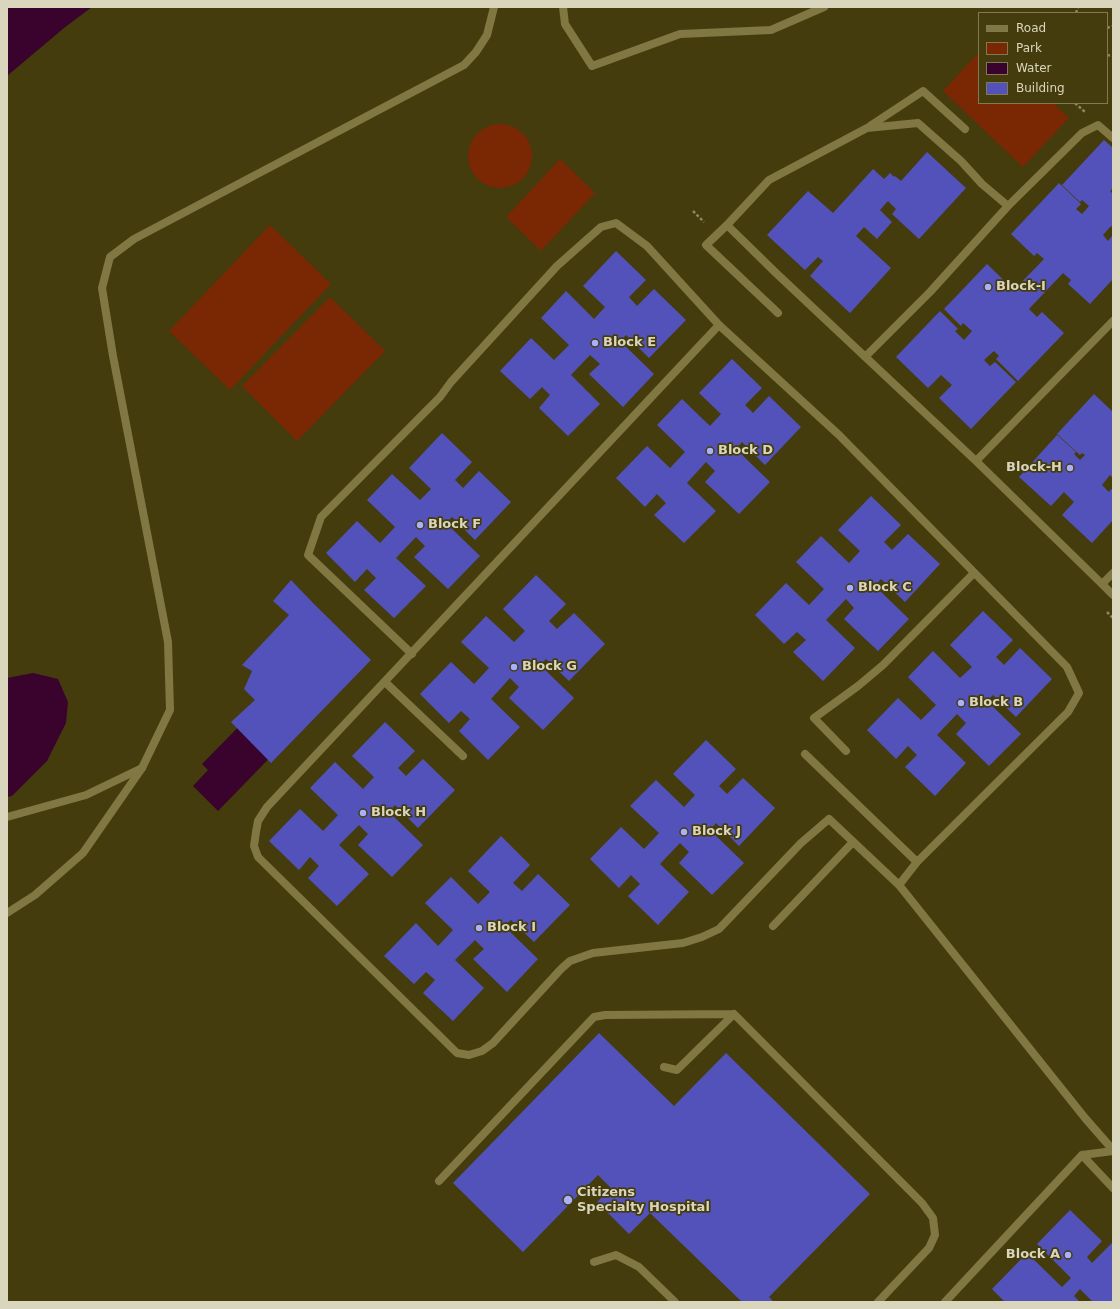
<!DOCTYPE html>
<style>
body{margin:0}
#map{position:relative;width:1120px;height:1309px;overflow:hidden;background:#443c0c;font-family:"DejaVu Sans",sans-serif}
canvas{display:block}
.frame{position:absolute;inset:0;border:8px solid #dad6be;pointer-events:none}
.legend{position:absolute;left:978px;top:12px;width:130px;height:92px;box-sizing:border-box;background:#443c0c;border:1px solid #807a53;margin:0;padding:5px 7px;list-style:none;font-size:12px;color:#dad6be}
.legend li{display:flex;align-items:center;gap:8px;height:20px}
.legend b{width:20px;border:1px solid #807a53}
</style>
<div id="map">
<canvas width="1120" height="1309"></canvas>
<div class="frame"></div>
<ul class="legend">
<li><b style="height:5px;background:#807743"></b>Road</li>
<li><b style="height:11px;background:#7a2704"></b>Park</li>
<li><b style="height:11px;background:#39032d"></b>Water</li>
<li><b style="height:11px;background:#5352bb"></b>Building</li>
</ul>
</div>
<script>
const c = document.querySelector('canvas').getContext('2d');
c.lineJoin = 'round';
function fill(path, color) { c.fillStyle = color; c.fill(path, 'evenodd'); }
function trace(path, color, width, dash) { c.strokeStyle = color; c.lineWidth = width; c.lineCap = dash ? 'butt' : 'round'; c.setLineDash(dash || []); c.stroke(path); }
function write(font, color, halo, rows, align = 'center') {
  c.font = font + ' "DejaVu Sans",sans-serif'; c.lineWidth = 3.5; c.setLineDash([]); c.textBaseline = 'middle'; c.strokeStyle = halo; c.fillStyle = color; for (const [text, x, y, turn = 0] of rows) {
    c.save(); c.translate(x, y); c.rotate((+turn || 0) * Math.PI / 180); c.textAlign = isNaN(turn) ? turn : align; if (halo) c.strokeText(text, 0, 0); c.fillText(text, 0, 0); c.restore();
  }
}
const green = new Path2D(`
 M979 52V103H1053L1069 118 1023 167 943 91Z
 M468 156a32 32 0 1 1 64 0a32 32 0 1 1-64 0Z
 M560 159 595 193 541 251 506 217Z
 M270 225 331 284 230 390 169 331Z
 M330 297 385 351 297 441 242 386Z`);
const water = new Path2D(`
 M7 7H92L64 28 7 76Z
 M33 673 58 679 68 702 66 723 47 761 12 796 7 797V678Z
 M258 707 289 738 218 811 193 786 208 770 202 764Z`);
const building = new Path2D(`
 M1104 140 1113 148V188L1110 191 1113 194V228L1111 226 1103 235 1108 241 1112 236 1113 237V279L1090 304 1068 284 1071 280 1063 273 1029 309 1037 317 1042 312 1064 333 1018 381 996 359 999 356 994 351 984 360 990 366 995 362 1016 382 971 429 939 398 952 385 941 375 928 388 896 357 940 311 958 329 955 331 964 340 972 331 963 323 961 326 944 309 987 264 1014 290 1044 259 1037 253 1034 256 1011 234 1059 183 1081 204 1076 209 1082 214 1089 206 1082 200 1080 202 1062 185Z
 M927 152 966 188 919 239 892 214 896 209 888 201 880 210 892 222 877 239 864 227 856 236 891 268 850 313 810 276 823 261 818 257 805 270 767 235 808 191 833 213 873 169 884 179 890 173 894 177 895 176 901 181Z
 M616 251 646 280 629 297 637 306 654 289 686 320 649 358 626 335 620 341 654 374 623 407 589 374 600 364 590 355 571 375 600 404 568 436 539 408 550 395 542 387 530 399 500 371 531 338 554 360 569 345 541 318 566 291 594 319 605 307 583 286Z
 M732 359 762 388 745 405 753 413 769 396 801 427 765 465 742 442 736 449 770 482 739 514 705 482 715 471 706 462 687 483 716 511 684 543 654 515 666 503 657 494 645 507 616 478 647 446 670 468 685 452 657 425 682 399 710 426 721 414 699 393Z
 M1094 394 1113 412V417L1112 419 1113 420V478L1110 475 1102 485 1109 492 1111 489 1113 491V520L1092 543 1062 515 1074 502 1064 492 1051 506 1019 477 1057 435 1076 452 1074 454 1080 460 1085 455 1082 453 1080 455 1057 434Z
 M442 433 472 462 455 480 463 488 479 471 511 502 475 540 452 517 446 523 480 556 448 589 414 557 425 546 416 537 396 558 426 586 394 618 364 590 376 578 367 569 355 582 326 553 357 521 380 543 395 527 367 500 392 474 420 500 431 489 409 468Z
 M871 496 901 525 884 542 892 550 908 534 940 564 905 602 881 579 875 586 909 619 878 651 844 619 854 608 846 599 826 620 855 648 823 681 793 652 806 640 797 632 784 644 755 615 786 583 809 605 824 589 796 562 821 536 849 563 860 551 838 530Z
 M536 575 566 604 549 621 557 629 574 613 605 644 569 681 546 659 540 665 574 698 543 730 509 698 519 687 510 678 491 699 520 727 488 760 459 731 470 719 461 711 449 723 420 694 451 662 474 684 489 668 461 642 486 616 514 642 525 631 503 609Z
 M291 580 314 604 371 660 271 763 231 722 255 700 244 689 252 671 242 665 289 615 273 601Z
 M983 611 1013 640 996 657 1004 665 1020 648 1052 679 1016 717 993 695 987 701 1021 734 989 766 956 734 966 723 957 714 937 735 966 763 935 796 905 767 917 755 908 746 896 759 867 730 898 698 921 720 936 705 908 677 933 651 960 678 972 667 950 645Z
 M385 722 415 751 398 768 406 776 423 759 455 790 418 828 395 805 389 812 423 845 392 877 358 845 368 834 359 825 339 845 369 874 337 906 308 878 319 866 310 857 299 870 269 841 300 809 323 831 338 815 310 788 335 762 363 789 374 777 352 756Z
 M706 740 736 769 719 786 727 794 743 778 775 808 739 846 716 823 710 830 744 863 712 895 679 863 689 852 680 843 660 864 689 892 658 925 628 896 640 884 631 875 619 888 590 859 621 827 644 849 659 833 630 806 656 780 684 807 695 795 673 774Z
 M501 836 530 865 513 883 522 891 538 874 570 905 534 942 511 920 504 926 538 959 507 992 473 959 484 949 475 940 455 960 484 988 453 1021 423 993 435 980 426 972 414 984 384 956 416 923 438 946 453 930 425 903 451 877 478 904 490 892 468 871Z
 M599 1033 674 1106 726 1053 870 1194 769 1297 774 1302H742L650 1213 629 1234 597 1202 611 1188 598 1175 523 1252 453 1183Z
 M1070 1210 1102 1241 1087 1257 1092 1263 1112 1243 1113 1244V1302H1093L1080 1289 1074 1296 1080 1302H1005L992 1289 1027 1253 1062 1287 1071 1278 1037 1244Z`);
const path = new Path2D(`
 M1076 13 1078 7
 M1107 28 1113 26
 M1107 55 1113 56
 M1075 103 1085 112
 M693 211 704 222
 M1107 612 1113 618`);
const lane = new Path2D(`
 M563 7 565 24 592 66 680 34 771 30 824 7
 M7 913 35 895 83 853 142 768 170 710 168 642 113 356 102 288 110 257 134 239 464 65 476 52 487 35 494 7
 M664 1067 677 1070 734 1014
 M439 1181 594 1017 605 1015 734 1014 922 1203 933 1218 935 1235 929 1248 878 1302
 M594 1262 616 1255 639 1267 675 1302`);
const street = new Path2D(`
 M870 126 923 91 965 129
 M727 225 706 245 778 313
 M719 325 839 435 1067 667 1079 693 1068 712 917 862 899 885 829 819 801 843 719 929 702 937 683 943 593 953 570 961 561 969 493 1043 482 1051 469 1055 457 1053 258 857 254 846 256 832 258 821 267 807Z
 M865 357 930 292 1008 206
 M976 461 1113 321
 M1113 573 1102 584 1113 595
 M1102 584 976 461 776 273 727 225 769 180 867 128 918 123 961 161 982 184 1008 206 1082 133 1098 125 1113 138
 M412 654 308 555 321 517 440 397 451 382 557 266 601 227 616 223 647 246 719 325
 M385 682 463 756
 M846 751 814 718 858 686 883 665 974 573
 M805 754 917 862
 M7 817 86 795 142 768
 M899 885 1085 1118 1113 1150
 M773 926 853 842
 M1113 1151 1082 1155 1113 1188
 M945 1302 1082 1155`);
const markers = [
 [988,287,4,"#a9b0fc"],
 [595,343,4,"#a9b0fc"],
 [710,451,4,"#a9b0fc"],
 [1070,468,4,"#a9b0fc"],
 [420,525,4,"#a9b0fc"],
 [850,588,4,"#a9b0fc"],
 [514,667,4,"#a9b0fc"],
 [961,703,4,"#a9b0fc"],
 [363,813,4,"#a9b0fc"],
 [684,832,4,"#a9b0fc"],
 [479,928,4,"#a9b0fc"],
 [568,1200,5,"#a9b0fc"],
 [1068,1255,4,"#a9b0fc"]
];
const poiNames = [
 ["Block-I",996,287],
 ["Block E",603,343],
 ["Block D",718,451],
 ["Block-H",1062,468,"right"],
 ["Block F",428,525],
 ["Block C",858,588],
 ["Block G",522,667],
 ["Block B",969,703],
 ["Block H",371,813],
 ["Block J",692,832],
 ["Block I",487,928],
 ["Citizens",577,1193],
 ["Specialty Hospital",577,1208],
 ["Block A",1060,1255,"right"]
];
fill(green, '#7a2704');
fill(water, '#39032d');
fill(building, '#5352bb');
trace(path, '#8c8662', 2.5, [3, 2]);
trace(lane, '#807743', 8);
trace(street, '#807743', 8);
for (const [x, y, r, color] of markers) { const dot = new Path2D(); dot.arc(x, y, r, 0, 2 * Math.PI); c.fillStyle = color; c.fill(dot); trace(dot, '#443c0c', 1.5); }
write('bold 13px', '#dad6be', '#443c0c', poiNames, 'left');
</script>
